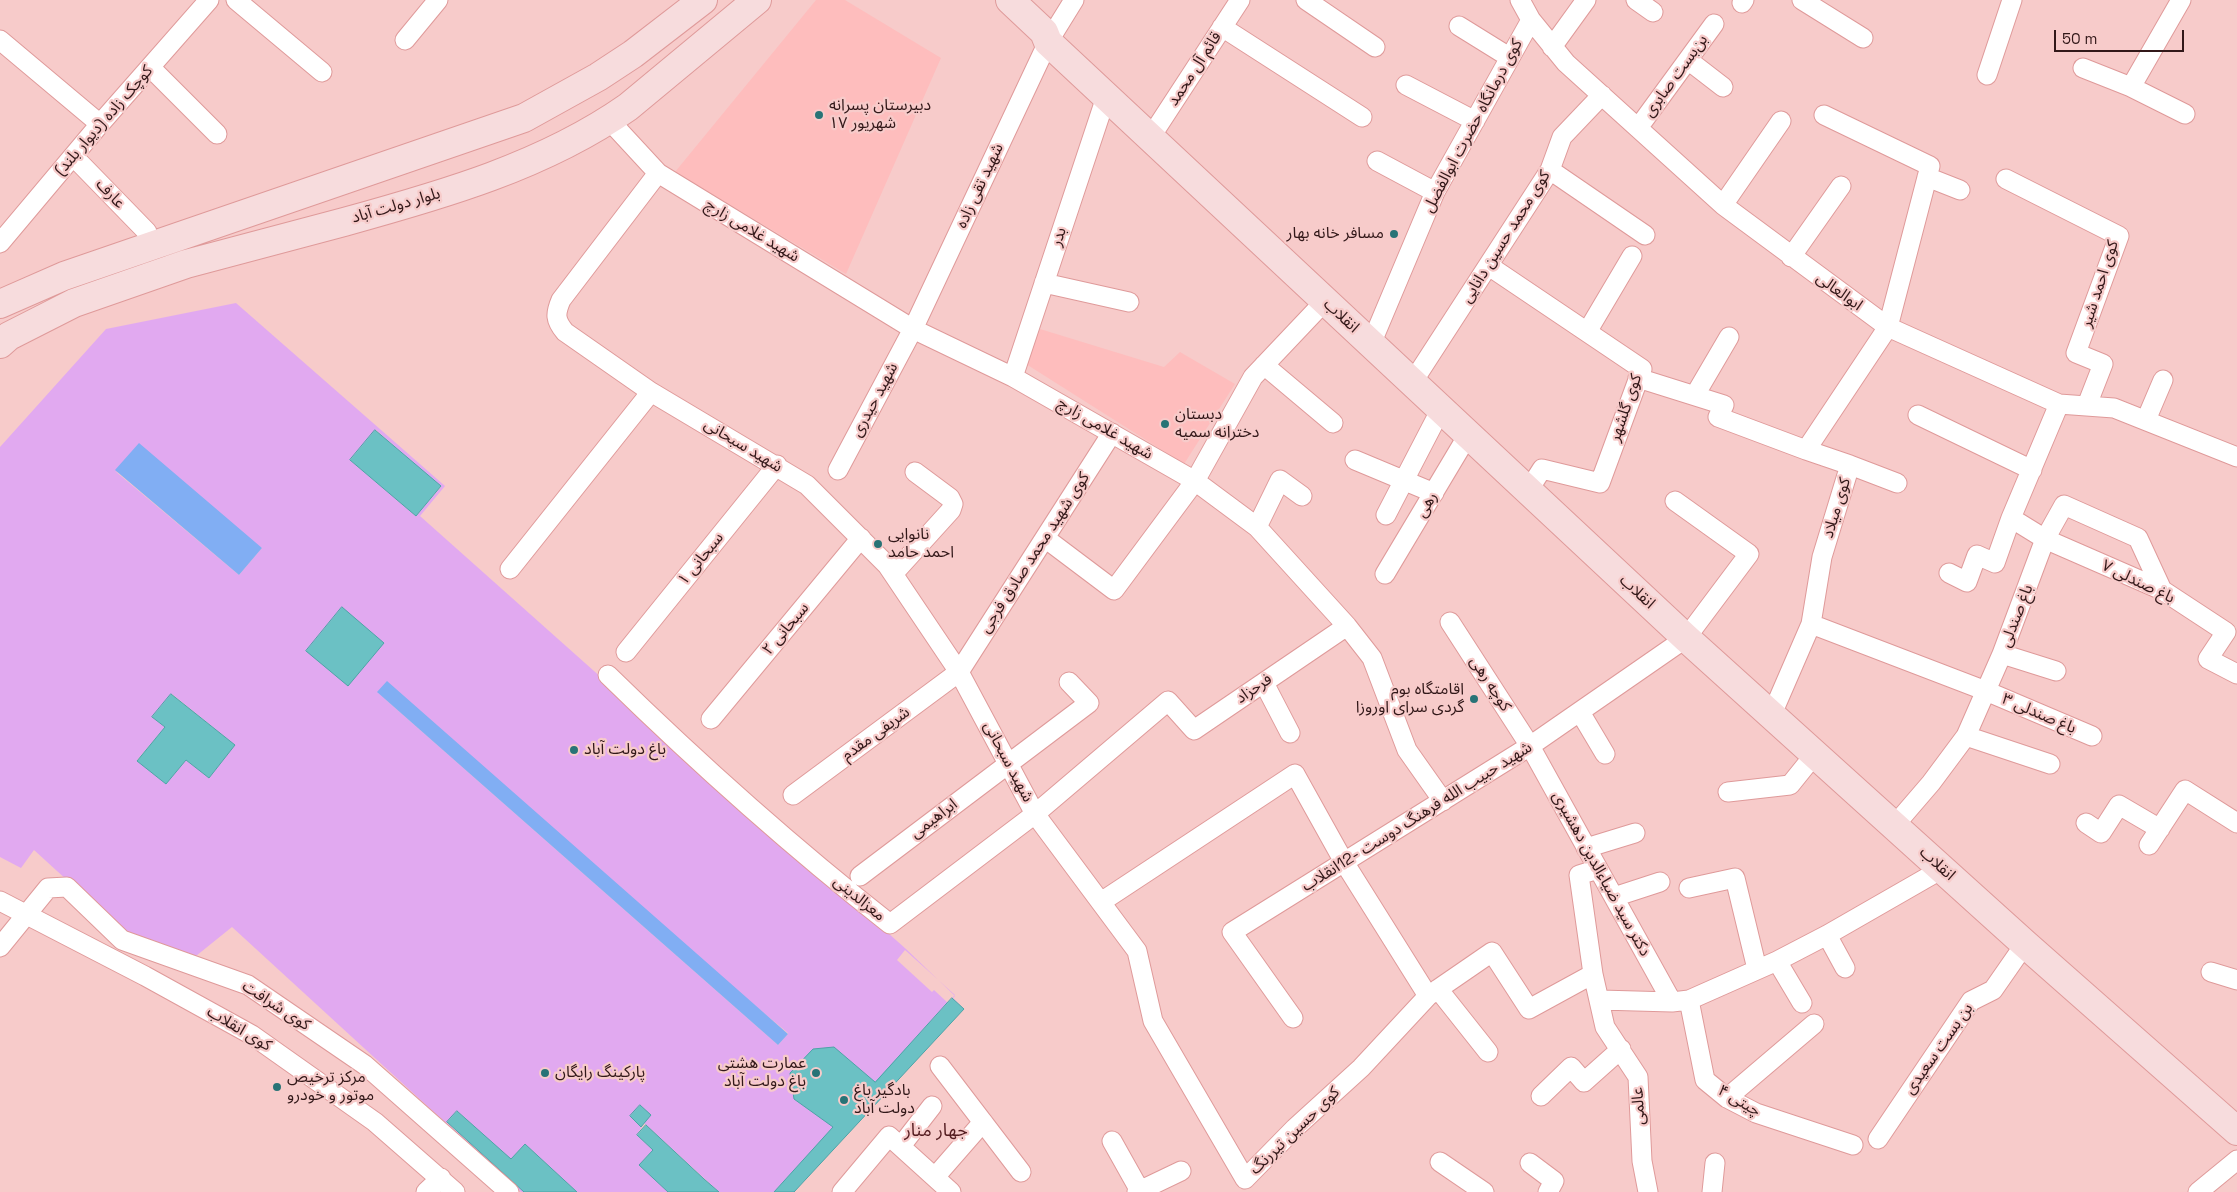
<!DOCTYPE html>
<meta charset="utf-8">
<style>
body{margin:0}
#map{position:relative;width:2237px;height:1192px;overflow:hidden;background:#f7cbca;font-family:"Space Grotesk",sans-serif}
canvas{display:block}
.scale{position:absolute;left:2054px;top:30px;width:130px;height:22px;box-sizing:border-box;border:2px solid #321819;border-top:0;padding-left:6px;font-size:15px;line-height:18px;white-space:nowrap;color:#321819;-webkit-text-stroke:4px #f7cbca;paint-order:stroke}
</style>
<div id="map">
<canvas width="2237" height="1192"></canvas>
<div class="scale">50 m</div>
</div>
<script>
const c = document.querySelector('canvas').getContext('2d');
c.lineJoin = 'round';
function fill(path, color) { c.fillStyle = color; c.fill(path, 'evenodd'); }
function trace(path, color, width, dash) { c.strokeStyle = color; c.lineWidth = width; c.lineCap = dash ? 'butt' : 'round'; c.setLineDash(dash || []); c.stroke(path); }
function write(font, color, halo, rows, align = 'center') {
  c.font = font + ' "Space Grotesk","Noto Sans Arabic",sans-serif'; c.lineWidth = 4.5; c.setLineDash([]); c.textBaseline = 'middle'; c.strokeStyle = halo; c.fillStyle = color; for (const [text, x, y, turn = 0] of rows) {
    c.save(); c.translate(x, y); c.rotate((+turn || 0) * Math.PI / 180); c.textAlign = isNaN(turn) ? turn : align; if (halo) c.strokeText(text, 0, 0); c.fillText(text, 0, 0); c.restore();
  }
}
const built = new Path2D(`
 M816 0H845L941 58 846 274 675 172Z
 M1040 329 1164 367 1180 352 1235 384 1184 464 1026 364Z`);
const green = new Path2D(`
 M236 303 445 486 420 516 906 949 955 996 953 998 964 1009 795 1192 964 1009 952 998 955 995 905 950 897 960 932 992 934 990 948 1003 774 1192H719L644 1123 637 1135 653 1150 639 1165 668 1192H577L525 1144 501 1170 524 1192H521L232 927 196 956 126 934 34 850 21 868 0 857V447L106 329ZM376 430 441 487 416 516 350 460ZM115 471 262 548 239 575ZM377 692 788 1033V1034L778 1045ZM172 694 235 745 209 778 186 760 166 784 137 760 165 727 152 717ZM457 1111 492 1143 493 1151 487 1158 447 1123Z`);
const water = new Path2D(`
 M139 443 262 548 239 575 115 470Z
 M387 681 788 1034 778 1045 377 692Z`);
const building = new Path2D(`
 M375 430 441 486 416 516 350 460Z
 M342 607 384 643 348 686 306 651Z
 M171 694 235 745 209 778 186 760 166 784 137 761 165 727 152 717Z
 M952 998 964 1009 794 1192H774L833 1127 794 1099 790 1073 813 1049 834 1047 875 1082Z
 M640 1105 651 1115 641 1127 630 1116Z
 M457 1111 511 1159 525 1144 577 1192H524L447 1122Z
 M646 1125 704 1179 719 1192H668L639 1165 653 1150 637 1135Z`);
const street = new Path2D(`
 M236 0 322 72
 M1306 0 1375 47
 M1520 0 1531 20 1566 63 1723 205 1888 327 2059 404 2114 408 2237 457
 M1636 0 1653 12
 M1802 0 1863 38
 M1742 3 1744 0
 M1459 26 1509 57
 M1222 27 1362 117
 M0 40 100 124
 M405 40 438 0
 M1552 47 1586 0
 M1688 60 1723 87
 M151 68 217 134
 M2083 68 2131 87 2185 114
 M1987 75 2012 0
 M1406 85 1475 121
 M2131 87 2181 0
 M609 120 658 173 561 300C555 314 555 320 565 332L651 392 807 485 887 565 959 672 1035 814 1137 951 1153 1021 1245 1179 1295 1128 1361 1068 1428 996 1492 952 1529 1009 1593 974 1605 1027 1638 1077 1642 1161 1648 1192
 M1638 128 1714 24
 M1150 138 1240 0
 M73 156 147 232
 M1377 161 1435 192
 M1550 170 1645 235
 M658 173 913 329 1013 377 1195 481 1257 527 1347 626 1372 658 1407 750 1443 801
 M1927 177 1960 190
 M2006 179 2119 236 2076 353 2103 364 2087 405
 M1723 205 1781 121
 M0 243 100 124 209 0
 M1791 257 1841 186
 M1489 266 1642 369 1600 483 1542 469 1528 491
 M1044 283 1129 302
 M1587 332 1632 256
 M1371 344 1435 192 1531 20
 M1264 365 1333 423
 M1013 377 1106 97
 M1638 378 1724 405 1718 417 1806 450
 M1412 383 1550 170 1562 137 1602 95
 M1695 395 1729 337
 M1918 415 2032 470
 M2146 420 2163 380
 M1355 460 1434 493
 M1850 465 1897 483
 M838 470 913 329 1048 42 1074 0
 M1386 515 1441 409
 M1257 527 1280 480 1302 496
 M1045 538 1114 590 1195 481 1253 377 1325 301
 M510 569 651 392
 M1949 573 1967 582 1977 555 1995 563 2011 518
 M893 574 951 510 953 504 950 498 915 472
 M1385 574 1468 435
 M2162 590 2138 538 2064 505 2045 539 2162 590 2226 632 2208 659 2237 674
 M1450 622 1530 746 1672 1002
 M1811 624 1986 691 2092 736
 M626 652 777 465
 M2002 654 2056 671
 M608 675C698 763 792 847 890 924L1035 814 1168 701 1194 730 1347 626
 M1264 683 1290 733
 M1580 712 1605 754
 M1772 714 1811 624 1822 557 1850 465 1806 450 1888 327 1930 166 1824 115
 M711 719 861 538
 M1966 736 2050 764
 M1728 792 1790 785 1815 754
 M793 795 959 672 1112 433
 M2086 823 2101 833 2119 805 2160 829
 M1894 826 1931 783 1966 736 2002 654 2045 539 2011 518 2059 404
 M2149 845 2185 790 2237 823
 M1586 848 1635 833
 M860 876 1089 703 1069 682
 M1689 888 1735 878 1757 969
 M1614 897 1660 882
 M0 901 145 976 252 1035 375 1122 455 1192
 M1101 902 1295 774 1344 862 1428 996
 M1827 935 1845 968
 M0 947 48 888 67 887 122 940 248 985 365 1065 509 1192
 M1777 961 1802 1003
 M2211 972 2237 980
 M1593 974 1579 875 1598 869
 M1438 989 1488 1052
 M1600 1000 1672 1002 1689 1000 1777 961 1827 935 1942 869
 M1689 1000 1705 1080 1727 1098 1756 1113 1853 1145
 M1293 1018 1232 932 1530 746 1686 638 1749 554 1675 501
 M940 1066 1021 1172
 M1541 1096 1571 1067 1584 1082 1621 1049
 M1727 1098 1814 1024
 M1878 1139 1971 1001 1993 990 2025 944
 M1112 1141 1140 1191
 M901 1146 932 1106
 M1440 1162 1484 1192
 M1530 1163 1554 1181 1548 1192
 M935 1177 983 1122
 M426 1192 441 1178
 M842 1192 889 1136 951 1192
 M1137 1192 1181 1171
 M1712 1192 1715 1163
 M2198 1192 2237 1160`);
const secondary = new Path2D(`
 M1010 0 1044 32 1048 42 1686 638 2025 944 2237 1131
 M0 304 64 276 524 118 598 77 633 54 703 0
 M0 344 9 336 74 303 186 264C238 250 291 236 344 222 442 195 544 166 628 107L757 0`);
const markers = [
 [819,115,5,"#287376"],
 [1394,234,5,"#287376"],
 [1165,424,5,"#287376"],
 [878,544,5,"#287376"],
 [1474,699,5,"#287376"],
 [574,750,5,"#287376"],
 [545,1073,5,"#287376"],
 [816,1073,5,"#287376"],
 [277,1087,5,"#287376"],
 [844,1100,5,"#287376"]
];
const streetNames = [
 ["قائم آل محمد",1195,69,-57],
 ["بن‌بست صابری",1676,76,-54],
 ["کوچک زاده (دیوار بلند)",104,121,-49],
 ["کوی درمانگاه حضرت ابوالفضل",1473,126,-62],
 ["شهید تقی زاده",980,186,-65],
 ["عارف",110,194,46],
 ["بلوار دولت آباد",396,206,-16],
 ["شهید غلامی زارچ",752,231,31],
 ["بدر",1059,237,-72],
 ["کوی محمد حسین دانایی",1506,237,-58],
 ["کوی احمد شیر",2100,284,-72],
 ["ابوالعالی",1839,292,36],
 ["انقلاب",1341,316,43],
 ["شهید حیدری",875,400,-62],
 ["کوی گلشهر",1626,408,-71],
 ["شهید غلامی زارچ",1105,429,30],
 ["شهید سبحانی",743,446,31],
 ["رهی",1427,505,-59],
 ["کوی میلاد",1837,508,-73],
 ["کوی شهید محمد صادق فرجی",1035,553,-57],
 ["سبحانی ۱",701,559,-51],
 ["باغ صندلی ۷",2138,582,26],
 ["انقلاب",1637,592,43],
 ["باغ صندلی",2017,616,-69],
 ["سبحانی ۲",786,629,-50],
 ["کوچه رهی",1490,684,57],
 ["فرحزاد",1254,689,-34],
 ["باغ صندلی ۳",2039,714,23],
 ["شریفی مقدم",876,734,-36],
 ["شهید سبحانی",1008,762,62],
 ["شهید حبیب الله فرهنگ دوست -12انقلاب",1417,817,-32],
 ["ابراهیمی",934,819,-37],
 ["انقلاب",1937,864,42],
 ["دکتر سید ضیاءالدین دهشیری",1601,874,61],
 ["معزالدینی",859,899,39],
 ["کوی شرافت",276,1006,33],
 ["کوی انقلاب",239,1029,31],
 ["بن بست سعیدی",1939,1049,-55],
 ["چیتی ۴",1739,1101,30],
 ["عالمی",1639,1106,-93],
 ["کوی حسین تیررنگ",1295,1131,-44]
];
const poiNames = [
 ["دبیرستان پسرانه",829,106],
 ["۱۷ شهریور",829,124],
 ["مسافر خانه بهار",1384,234,"right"],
 ["دبستان",1175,415],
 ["دخترانه سمیه",1175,433],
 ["نانوایی",888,535],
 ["احمد حامد",888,553],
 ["اقامتگاه بوم",1464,690,"right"],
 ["گردی سرای اوروزا",1464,708,"right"],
 ["باغ دولت آباد",584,750],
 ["عمارت هشتی",806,1064,"right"],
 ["باغ دولت آباد",806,1082,"right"],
 ["پارکینگ رایگان",555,1073],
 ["مرکز ترخیص",287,1078],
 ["موتور و خودرو",287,1096],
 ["بادگیر باغ",854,1091],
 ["دولت آباد",854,1109]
];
const neighbourhoodNames = [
 ["جهار منار",936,1131]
];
fill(built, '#febdbd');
fill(green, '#e1a9f0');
fill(water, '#81aef3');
fill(building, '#6bc1c4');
trace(building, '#4da3a7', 1);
trace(street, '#df9a9a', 21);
trace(secondary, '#df9a9a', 30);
trace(street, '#fff', 19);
trace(secondary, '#f7dcdd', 28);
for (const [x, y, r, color] of markers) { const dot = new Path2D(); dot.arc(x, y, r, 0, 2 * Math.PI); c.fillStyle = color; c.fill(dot); trace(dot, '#f7cbca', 2); }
write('16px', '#321819', '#f7cbca', streetNames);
write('16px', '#321819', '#f7cbca', poiNames, 'left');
write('18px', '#541c20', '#f7cbca', neighbourhoodNames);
</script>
